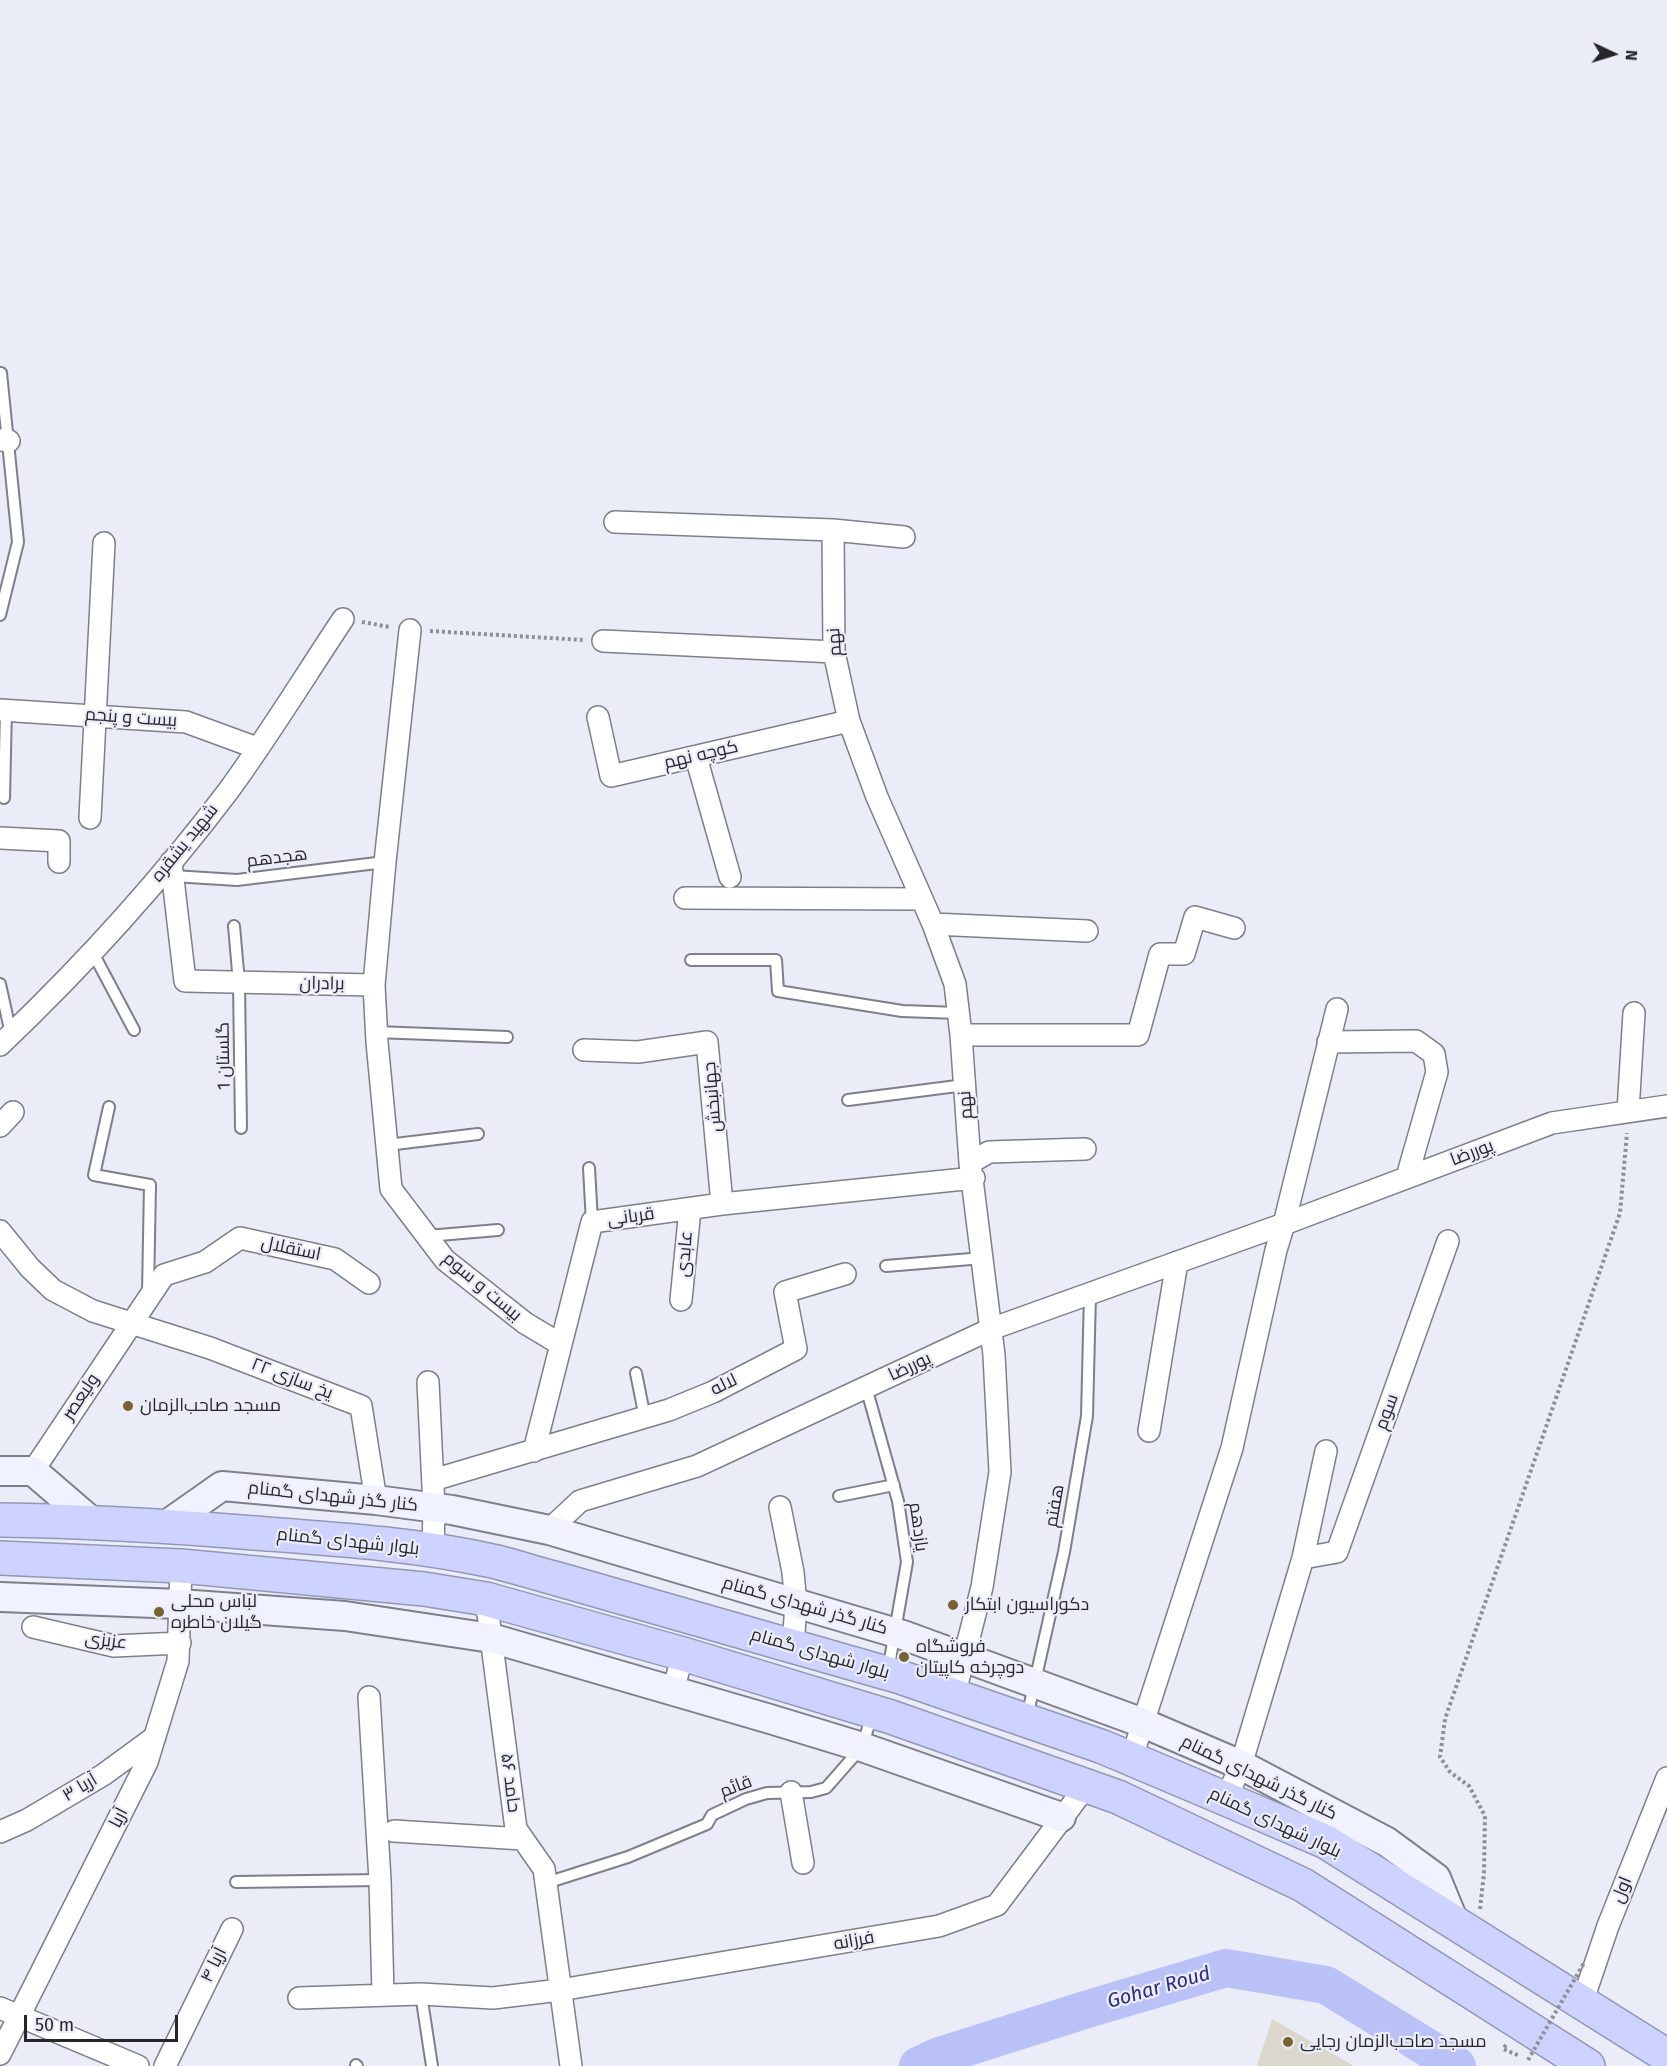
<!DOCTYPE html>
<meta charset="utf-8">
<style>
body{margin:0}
#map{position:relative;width:1667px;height:2066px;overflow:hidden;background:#eaecf8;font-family:"Fira Sans",sans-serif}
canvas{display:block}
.north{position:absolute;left:1583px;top:24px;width:60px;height:60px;-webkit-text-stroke:4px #eaecf8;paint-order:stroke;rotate:94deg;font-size:16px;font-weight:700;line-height:24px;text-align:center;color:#26272b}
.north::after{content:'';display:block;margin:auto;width:21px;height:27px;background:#26272b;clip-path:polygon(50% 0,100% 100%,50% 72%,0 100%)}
.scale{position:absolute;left:24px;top:2015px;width:154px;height:27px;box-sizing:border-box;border:3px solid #26272b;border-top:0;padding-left:8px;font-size:18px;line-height:21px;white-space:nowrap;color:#26272b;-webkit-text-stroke:4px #eaecf8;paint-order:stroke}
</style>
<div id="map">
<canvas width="1667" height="2066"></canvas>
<div class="north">N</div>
<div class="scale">50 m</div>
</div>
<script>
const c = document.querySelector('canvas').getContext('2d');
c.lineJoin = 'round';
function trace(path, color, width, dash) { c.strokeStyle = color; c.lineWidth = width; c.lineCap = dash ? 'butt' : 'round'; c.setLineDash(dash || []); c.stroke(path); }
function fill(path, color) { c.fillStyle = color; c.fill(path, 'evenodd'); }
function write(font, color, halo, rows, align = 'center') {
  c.font = font + ' "Fira Sans",Cairo,sans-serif'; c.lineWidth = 4.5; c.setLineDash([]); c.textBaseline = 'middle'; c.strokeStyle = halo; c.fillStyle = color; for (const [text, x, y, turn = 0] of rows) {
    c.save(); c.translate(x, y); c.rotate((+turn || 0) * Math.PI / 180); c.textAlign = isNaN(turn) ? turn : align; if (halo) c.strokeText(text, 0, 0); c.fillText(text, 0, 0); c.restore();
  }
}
const river = new Path2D(`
 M918 2066 939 2056 1088 2009 1226 1968 1326 1985 1457 2066`);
const building = new Path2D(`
 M1272 2019 1354 2066H1257Z`);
const path = new Path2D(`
 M362 622 390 627
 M430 631 584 640
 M1480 1909 1484 1873 1485 1816 1469 1786 1450 1772 1440 1757 1445 1719 1620 1213 1627 1133
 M1506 2045 1503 2049 1520 2056`);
const lane = new Path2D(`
 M0 615 18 542 1 373
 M4 798 6 710
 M173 876 237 880 385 862
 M234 926 239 983 241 1128
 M92 951 134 1030
 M691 960H776L778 991 902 1011 958 1013
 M0 984 11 1034
 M376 1032 507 1037
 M848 1100 965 1085
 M109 1107 94 1175 150 1185 148 1292
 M387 1145 478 1134
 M589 1168 592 1222
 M427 1236 498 1230
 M886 1266 983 1258
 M636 1373 645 1418
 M866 1387 898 1501 907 1562 888 1671
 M839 1496 894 1485
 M1027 1717 1064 1552 1087 1416 1090 1294
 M236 1882 380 1880
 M546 1883 628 1857 707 1824 712 1815 746 1799 767 1793 811 1792 826 1788 862 1747 872 1715
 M421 1994 432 2066
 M356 2065 357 2066`);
const street = new Path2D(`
 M0 440 9 441
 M615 522 833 530 904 537
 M833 530 834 652 849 721 877 797 933 924 955 984 961 1035 970 1163 994 1355 1000 1472 982 1587 954 1696
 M410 630 385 862 374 985 377 1042 391 1189 445 1260 525 1323 560 1344
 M603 641 834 652
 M0 710 186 722 257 748
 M598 717 611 776 849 721
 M696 757 730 877
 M90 818 104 543
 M0 838 59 841V862
 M171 862 185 981 374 985
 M685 898 922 899
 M933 924 1087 931
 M961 1035H1138L1160 954H1184L1195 917 1234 928
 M1328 1042 1416 1041 1434 1054 1437 1072 1407 1177
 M0 1045C82 967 161 880 229 790 269 735 305 676 343 619
 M584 1050 638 1052 707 1042 722 1204
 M1628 1111 1634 1013
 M0 1126 13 1112
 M970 1163 989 1152 1085 1149
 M0 1231 30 1268 53 1290 93 1311 210 1348 361 1406 376 1500
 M681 1300 690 1209
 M428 1382 434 1508 433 1551
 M1149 1431 1177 1262
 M534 1451 592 1222 722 1204 974 1178
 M33 1471 164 1275 205 1262 240 1238 335 1259 369 1283
 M433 1480 669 1410 713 1392 796 1349 785 1292 845 1274
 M780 1507 793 1572 796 1605 793 1646
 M549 1530 580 1501 697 1466 991 1329 1284 1224 1552 1123 1667 1106
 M1303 1558 1337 1552 1448 1241
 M486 1599 516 1829 544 1869 571 2066
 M33 1627 114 1646 180 1643
 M673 1691 683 1654
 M369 1697 380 1880 383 1995
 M1131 1760 1232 1448 1276 1250 1284 1224 1337 1009
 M791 1792 803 1863
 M1226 1799 1241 1765 1303 1558 1326 1451
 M394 1831 523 1839
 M0 1832 27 1820 103 1775 155 1737
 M299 1998 421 1994 493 1998 560 1990 939 1926 997 1905 1087 1785
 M1582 2003 1608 1926 1667 1778
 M0 2008 138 2066
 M0 2054 147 1762 178 1661 181 1566
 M165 2066 232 1929`);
const secondary = new Path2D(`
 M0 1471H33L91 1521
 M165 1526 222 1486 376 1500 452 1510 549 1530 903 1635 1143 1723 1241 1765 1387 1842 1436 1878 1454 1922
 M0 1597 180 1604 345 1616 491 1638 770 1719 862 1747 1061 1817`);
const highway = new Path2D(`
 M0 1520C85 1521 169 1526 254 1533 335 1539 417 1544 497 1562 516 1567 535 1573 554 1578L900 1677 1103 1747 1226 1799 1326 1842 1667 2056
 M0 1558 181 1566 424 1589 486 1599 683 1654 891 1717 1118 1797 1303 1885 1588 2066`);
const pathBridge = new Path2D(`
 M1528 2060 1584 1963`);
const markers = [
 [128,1406,6,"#776332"],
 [953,1605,6,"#776332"],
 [159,1612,6,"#776332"],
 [904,1657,6,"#776332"],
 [1288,2042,6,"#776332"]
];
const streetNames = [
 ["نهم",835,642,-94],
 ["بیست و پنجم",131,718,4],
 ["کوچه نهم",701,755,-13],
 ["شهید یشقره",185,843,-51],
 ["هجدهم",277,858,-7],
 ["برادران",322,984,1],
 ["گلستان 1",224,1056,-91],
 ["جهانبخش",713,1097,-95],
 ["نهم",966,1105,-94],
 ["پوررضا",1472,1153,-21],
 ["قربانی",631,1217,-8],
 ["استقلال",291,1249,12],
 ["عابدی",685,1254,-85],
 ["بیست و سوم",482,1287,40],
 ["پوررضا",910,1367,-25],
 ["یخ سازی ۲۲",292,1379,21],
 ["لاله",724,1385,-26],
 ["ولیعصر",81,1397,-56],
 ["سوم",1387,1412,-70],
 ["کنار گذر شهدای گمنام",333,1497,6],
 ["هفتم",1055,1506,-80],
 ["یازدهم",918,1527,82],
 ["بلوار شهدای گمنام",348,1542,6],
 ["کنار گذر شهدای گمنام",805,1606,16],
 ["عزیزی",106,1641,7],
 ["بلوار شهدای گمنام",820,1654,16],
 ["کنار گذر شهدای گمنام",1259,1778,26],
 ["حامد ۵۶",510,1783,83],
 ["قائم",736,1787,-21],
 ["آریا ۳",80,1788,-31],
 ["آریا",119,1818,-63],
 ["بلوار شهدای گمنام",1275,1823,25],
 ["اول",1622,1890,-68],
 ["فرزانه",854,1941,-10],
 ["آریا ۴",214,1965,-64]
];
const poiNames = [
 ["مسجد صاحب‌الزمان",140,1406],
 ["لباس محلی",171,1602],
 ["گیلان خاطره",171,1623],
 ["دکوراسیون ابتکار",965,1605],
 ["فروشگاه",916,1647],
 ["دوچرخه کاپیتان",916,1668],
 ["مسجد صاحب‌الزمان رجایی",1300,2042]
];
const waterNames = [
 ["Gohar Roud",1159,1988,-16]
];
trace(river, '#bac1f7', 38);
fill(building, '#dcd7cc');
trace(lane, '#7d7f89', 14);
trace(street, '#7d7f89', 24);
trace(secondary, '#7d7f89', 32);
trace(highway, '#9397b4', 36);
trace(path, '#8d8f97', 4, [3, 3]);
trace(lane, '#fff', 10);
trace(street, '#fff', 21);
trace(secondary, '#f0f2ff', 28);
trace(highway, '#cdd3fe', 33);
trace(pathBridge, '#8d8f97', 4, [3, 3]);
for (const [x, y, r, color] of markers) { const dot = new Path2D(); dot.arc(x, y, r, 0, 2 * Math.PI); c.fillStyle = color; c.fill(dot); trace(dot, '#eaecf8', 2); }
write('18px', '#26272b', '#eaecf8', streetNames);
write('18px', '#26272b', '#eaecf8', poiNames, 'left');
write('italic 20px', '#2e2c78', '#eaecf8', waterNames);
</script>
